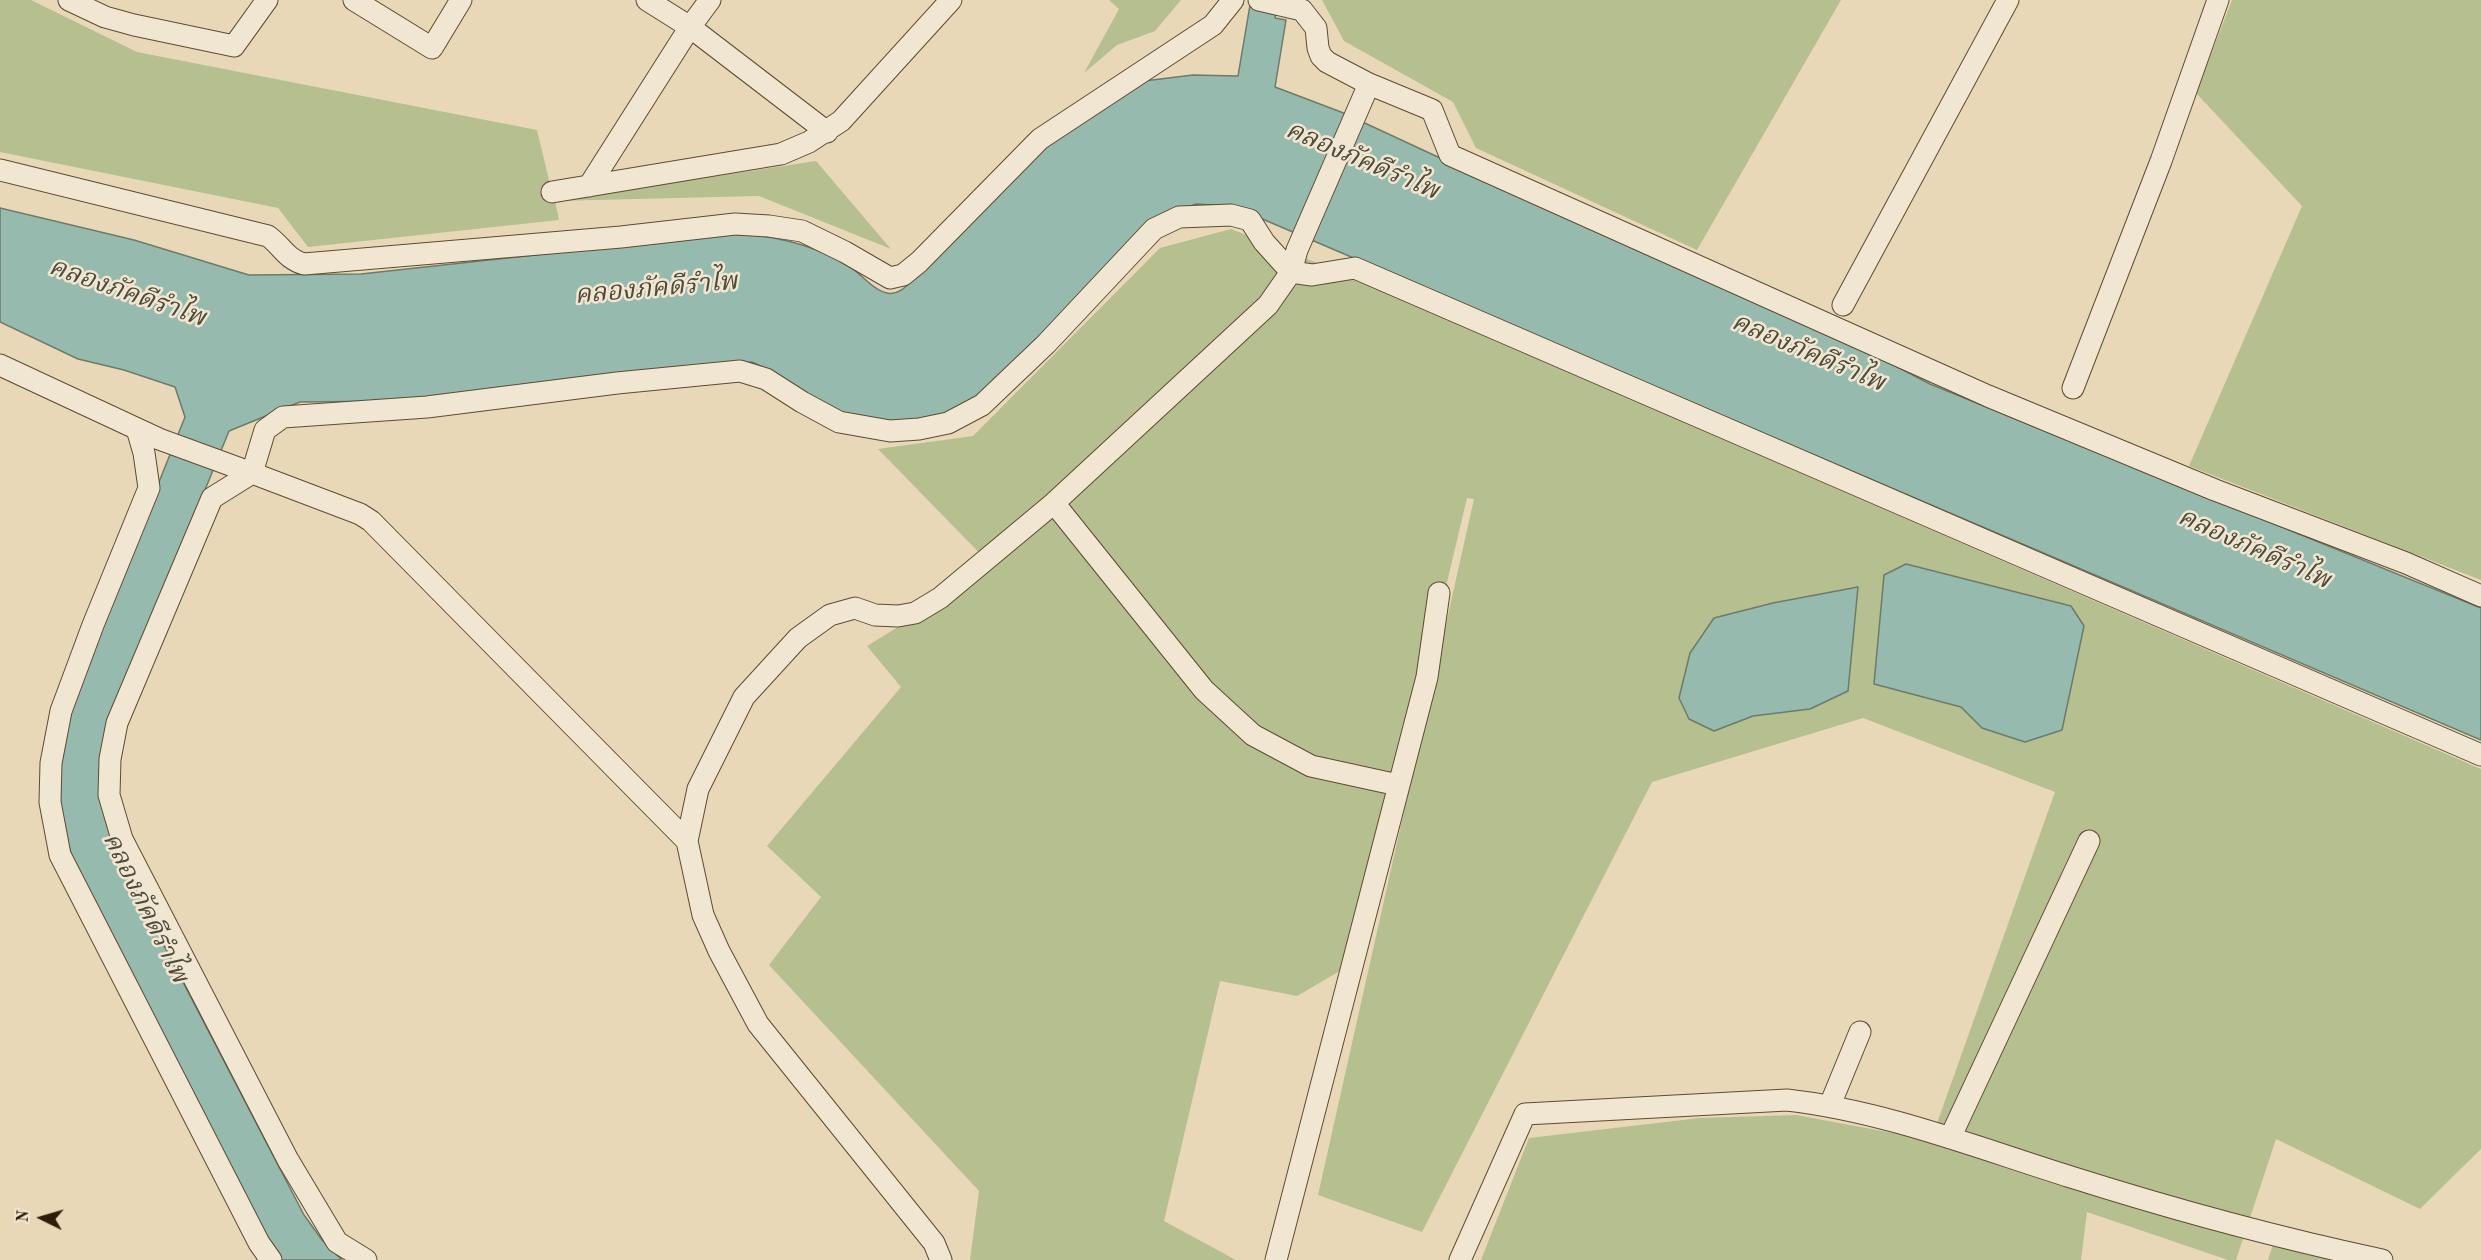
<!DOCTYPE html>
<meta charset="utf-8">
<style>
body{margin:0}
#map{position:relative;width:2481px;height:1260px;overflow:hidden;background:#e9d8b8;font-family:"Old Standard TT",serif}
canvas{display:block}
.north{position:absolute;left:12px;top:1188px;width:60px;height:60px;-webkit-text-stroke:4px #f1e6d1;paint-order:stroke;rotate:275deg;font-size:16px;font-weight:700;line-height:24px;text-align:center;color:#2f1c05}
.north::after{content:'';display:block;margin:auto;width:21px;height:27px;background:#2f1c05;clip-path:polygon(50% 0,100% 100%,50% 72%,0 100%)}
</style>
<div id="map">
<canvas width="2481" height="1260"></canvas>
<div class="north">N</div>
</div>
<script>
const c = document.querySelector('canvas').getContext('2d');
c.lineJoin = 'round';
function fill(path, color) { c.fillStyle = color; c.fill(path, 'evenodd'); }
function trace(path, color, width, dash) { c.strokeStyle = color; c.lineWidth = width; c.lineCap = dash ? 'butt' : 'round'; c.setLineDash(dash || []); c.stroke(path); }
function write(font, color, halo, rows, align = 'center') {
  c.font = font + ' "Old Standard TT","Noto Serif Thai",serif'; c.lineWidth = 5; c.setLineDash([]); c.textBaseline = 'middle'; c.strokeStyle = halo; c.fillStyle = color; for (const [text, x, y, turn = 0] of rows) {
    c.save(); c.translate(x, y); c.rotate((+turn || 0) * Math.PI / 180); c.textAlign = isNaN(turn) ? turn : align; if (halo) c.strokeText(text, 0, 0); c.fillText(text, 0, 0); c.restore();
  }
}
const green = new Path2D(`
 M0 0H31L137 52 537 130 554 201 816 161 891 249 759 196 555 201 559 220 308 247 278 208 0 152Z
 M1109 0H1181L1155 31 1117 45 1084 73 1119 9Z
 M1322 0H1841L1697 250 1476 148 1453 102 1344 41Z
 M2232 0H2481V580L2189 466 2302 206 2196 93Z
 M1231 229 1315 262 2481 769V1149L2420 1209 2276 1139 2236 1260H2228L2087 1212 2081 1260H1481L1529 1138 1700 1118 1796 1115 1931 1140 2055 792 1863 718 1652 782 1422 1232 1318 1195 1474 499 1467 498 1357 961 1297 996 1220 981 1164 1221 1236 1260H970L979 1191 769 965 821 897 767 846 901 687 867 646 994 568 878 449 973 436 1160 248Z
 M2273 1244 2349 1260H2268Z`);
const water = new Path2D(`
 M1250 5 1276 10 1275 18 1286 20 1275 87 1341 112 1507 189 1783 307 1930 384 2481 608V740L1232 206 1196 204 1161 217 991 389 959 411 906 425 832 414 771 371 752 362 401 401 300 402 229 431 108 728 112 840 134 888 304 1215 322 1240 342 1260H280L266 1239 71 854 61 811 58 765 67 712 185 417 175 387 124 370 78 359 0 322V208L134 240 249 275 361 274 727 234C769 234 809 243 846 264 860 272 872 290 887 293 900 296 909 283 917 275L1047 141 1144 81 1193 75 1238 76Z
 M1906 564 2071 606 2084 626 2062 730 2025 742 1982 728 1961 707 1874 684 1884 575Z
 M1858 587 1848 691 1810 709 1753 716 1714 731 1689 719 1679 698 1690 653 1714 618 1773 603Z`);
const minor = new Path2D(`
 M69 0 105 17 134 25 234 46 267 0
 M354 0 432 48 461 0
 M647 0 690 27 827 132
 M1259 0 1302 10 1316 28 1318 48 1321 56 1327 62 1369 84 1432 110 1450 155 1988 396 2215 490 2406 563 2481 596
 M0 170 268 236C282 246 286 259 304 264L621 237 735 224 769 226 802 231 845 252 890 278 903 275 919 262 1040 139 1213 25 1233 0
 M589 186 690 27 710 0
 M552 192 781 154 809 142 841 121 951 0
 M1843 305 2008 0
 M0 365 159 439 252 473 265 430 283 417 427 407 617 383 740 371 766 379 802 402 839 422 890 431 919 429 948 423 982 405 1046 344 1154 229 1179 217 1231 215 1250 220 1264 242 1291 272 1312 275 1355 268 2481 755
 M2073 388 2161 161 2218 0
 M137 429 144 453 149 488 93 625 61 711 51 763 50 802 60 855 259 1243 271 1260
 M1054 503 1204 690 1253 735 1311 766 1398 785
 M1830 1105 1860 1032
 M1950 1138 2089 841
 M366 1260 337 1242 288 1160 122 839 109 795 110 759 117 723 212 498 252 473 360 514 371 521 687 841
 M941 1260 934 1243 758 1024 719 951 703 915 687 841 698 789 744 697 798 638 830 615 855 608 875 615 898 616 915 613 940 598 1054 503 1268 305 1291 272 1297 250 1369 84
 M1276 1260 1427 677 1439 593
 M1460 1260 1525 1114 1787 1100C1884 1111 1978 1148 2071 1177 2172 1209 2279 1238 2382 1260`);
const waterNames = [
 ["คลองภัคดีรำไพ",1362,161,23],
 ["คลองภัคดีรำไพ",656,289,-5],
 ["คลองภัคดีรำไพ",127,293,19],
 ["คลองภัคดีรำไพ",1808,353,23],
 ["คลองภัคดีรำไพ",2254,549,24],
 ["คลองภัคดีรำไพ",145,908,64]
];
fill(green, '#b6bf8f');
fill(water, '#97baae');
trace(water, '#6d7b6a', 1.5);
trace(minor, '#5e4b32', 23);
trace(minor, '#f1e6d1', 21);
write('italic 26px', '#4e4b38', '#f1e6d1', waterNames);
</script>
